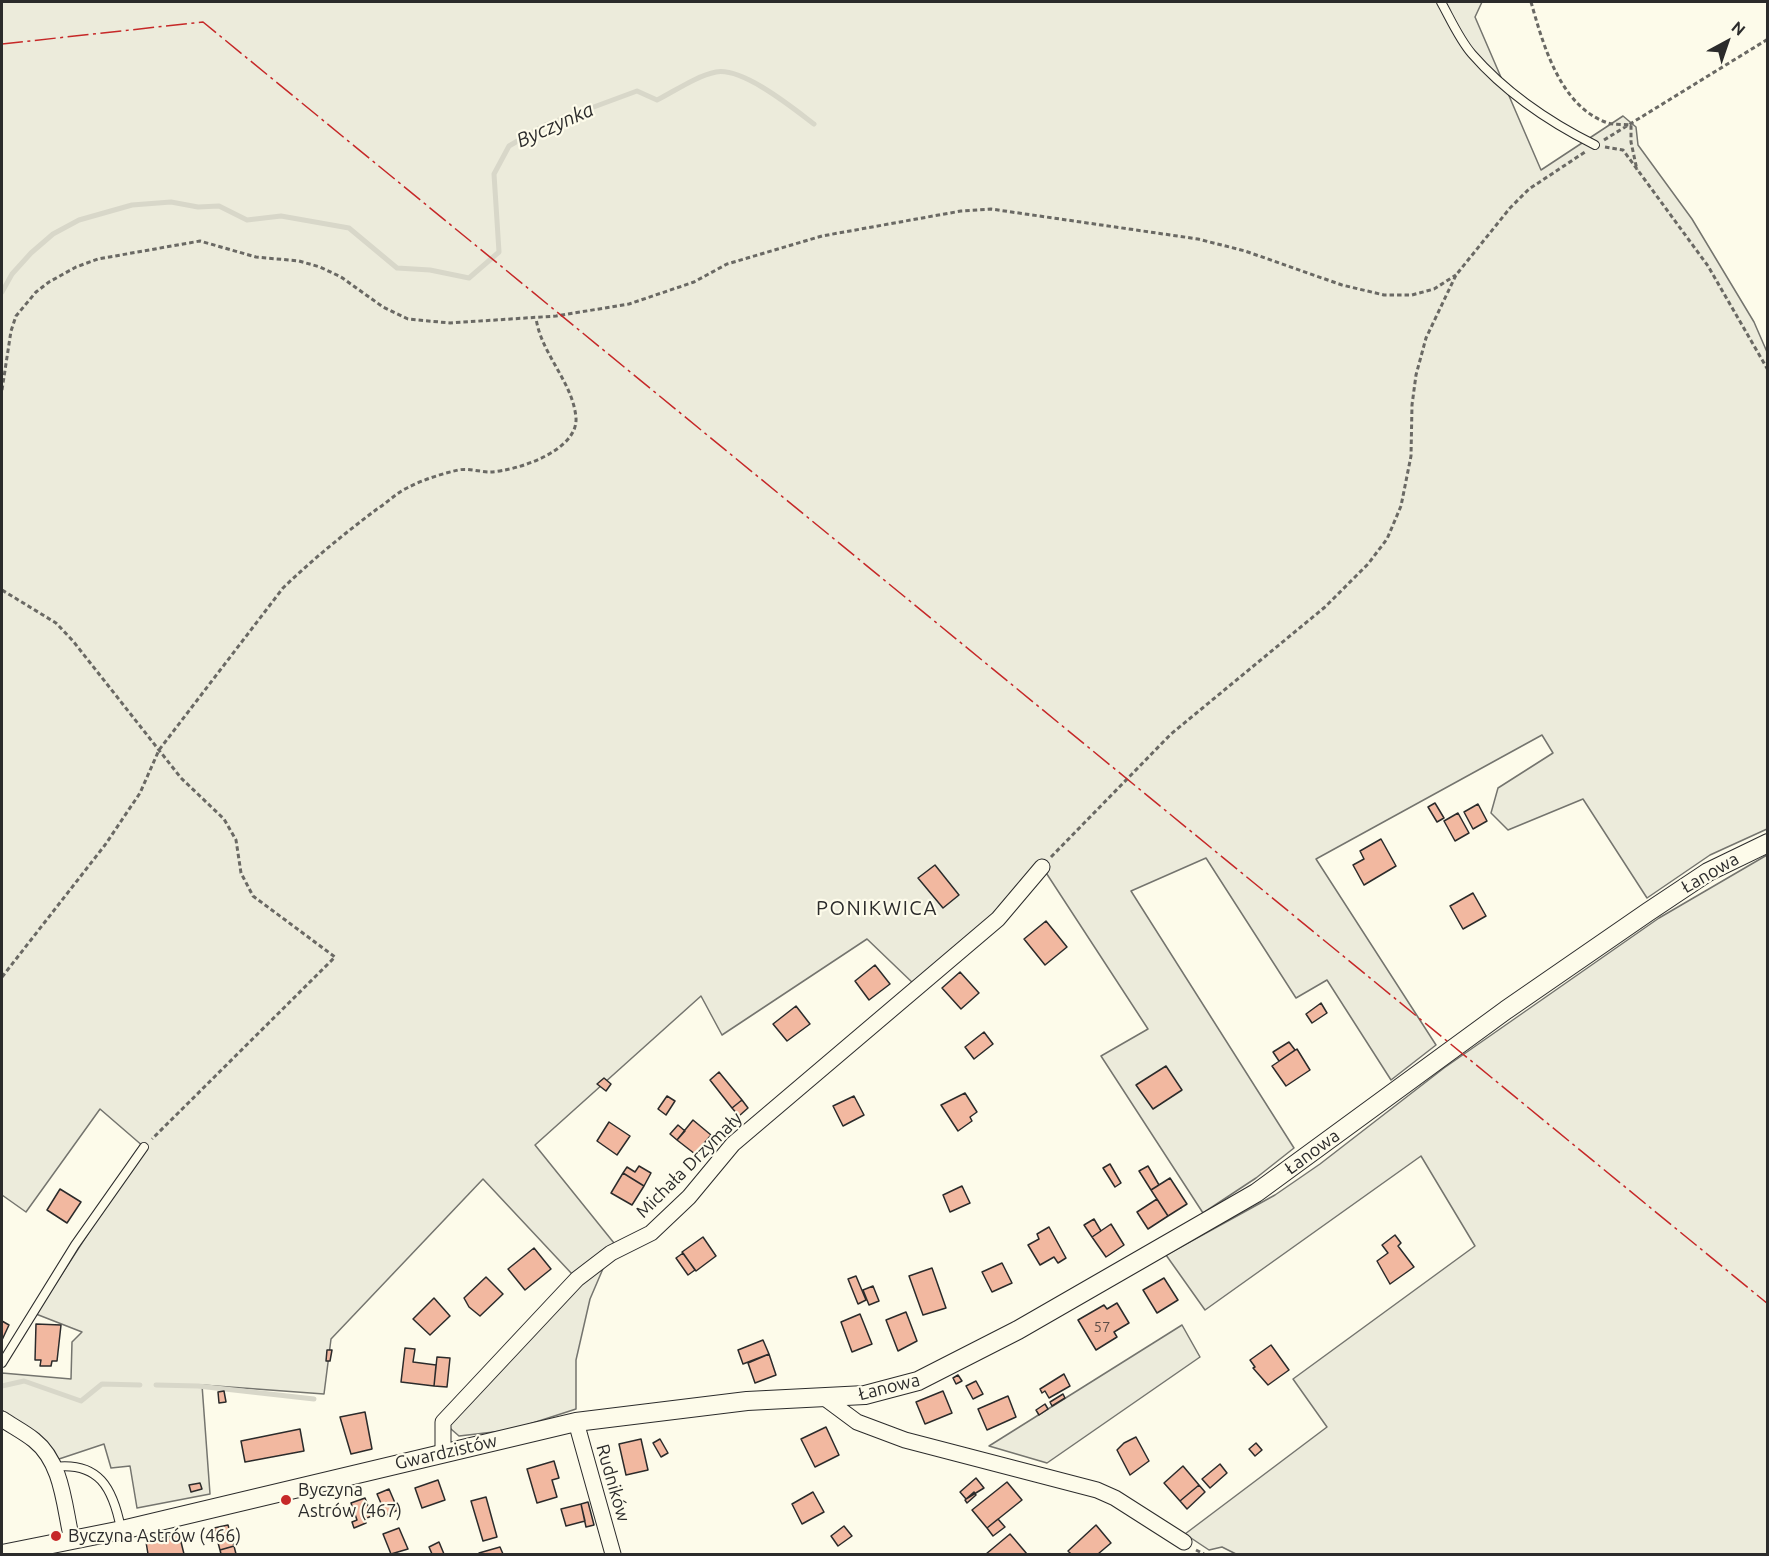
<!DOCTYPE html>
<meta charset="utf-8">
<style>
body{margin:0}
#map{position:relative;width:1769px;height:1556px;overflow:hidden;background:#fdfbea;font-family:Ubuntu,sans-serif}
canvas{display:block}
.frame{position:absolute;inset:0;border:3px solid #2b2b2b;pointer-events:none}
.north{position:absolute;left:1697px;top:12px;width:60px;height:60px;-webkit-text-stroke:4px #fdfbea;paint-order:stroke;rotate:40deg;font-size:16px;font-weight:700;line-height:24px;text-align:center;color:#2b2b2b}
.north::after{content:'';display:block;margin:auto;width:21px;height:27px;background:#2b2b2b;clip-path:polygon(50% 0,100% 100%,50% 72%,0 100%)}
</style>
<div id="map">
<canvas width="1769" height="1556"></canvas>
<div class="frame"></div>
<div class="north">N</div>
</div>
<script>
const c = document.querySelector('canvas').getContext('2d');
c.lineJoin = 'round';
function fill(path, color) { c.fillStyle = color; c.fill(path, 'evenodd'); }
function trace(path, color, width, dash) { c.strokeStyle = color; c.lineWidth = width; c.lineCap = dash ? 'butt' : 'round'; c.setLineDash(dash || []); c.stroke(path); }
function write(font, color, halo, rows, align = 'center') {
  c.font = font + ' Ubuntu,sans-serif'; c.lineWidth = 4.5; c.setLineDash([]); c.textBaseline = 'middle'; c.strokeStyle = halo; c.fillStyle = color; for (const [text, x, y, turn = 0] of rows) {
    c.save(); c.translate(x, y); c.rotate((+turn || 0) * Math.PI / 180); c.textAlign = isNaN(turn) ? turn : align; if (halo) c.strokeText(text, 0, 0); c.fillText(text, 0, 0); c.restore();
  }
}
const green = new Path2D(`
 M2 2H1482L1475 17 1541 170 1623 116 1636 127 1638 145 1692 219 1754 322 1767 352V829L1710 855 1647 898 1583 799 1508 830 1491 813 1498 788 1553 753 1542 735 1316 859 1436 1045 1391 1080 1327 980 1296 998 1206 858 1131 891 1294 1148 1256 1178 1203 1213 1101 1056 1148 1029 1041 865 993 915 916 986 867 939 722 1035 701 996 535 1145 614 1243 572 1274 483 1179 331 1339 324 1394 202 1385 210 1494 137 1508 130 1466 111 1468 104 1444 56 1460 43 1439 2 1410V1373L71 1379 72 1342 82 1332 36 1314 144 1147 100 1109 26 1212 2 1195Z
 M1767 855V1554H1236L1222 1547 1209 1550 1185 1534 1327 1427 1293 1379 1475 1246 1421 1156 1205 1310 1166 1255 1275 1195 1320 1164 1444 1068 1659 918Z
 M608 1257 590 1299 576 1360V1409L511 1430 459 1436 443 1422 543 1319Z
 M1182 1325 1200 1357 1047 1463 989 1446Z`);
const stream = new Path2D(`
 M2 292 12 274 31 253 53 234 79 220 132 205 171 202 198 207 219 206 247 220 281 216 349 228 397 268 430 270 469 278 499 252 494 174 509 146 545 125 637 91 657 100C675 91 696 76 716 72 743 67 794 109 814 124
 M156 1385 198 1386 314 1399
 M2 1386 24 1381 81 1401 102 1384 140 1385`);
const building = new Path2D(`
 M1435 803 1444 818 1437 822 1428 807Z
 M1478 804 1487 821 1473 829 1464 812Z
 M1458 813 1469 833 1455 841 1444 821Z
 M1381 839 1396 866 1364 885 1353 865 1364 859 1360 851Z
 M935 865 959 895 943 908 918 878Z
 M1473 893 1486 916 1463 929 1450 906Z
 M1046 921 1067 947 1045 965 1024 939Z
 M875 965 890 984 869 1000 855 981Z
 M960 972 979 993 961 1009 942 988Z
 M1321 1003 1327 1013 1312 1023 1306 1014Z
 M796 1006 810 1024 787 1041 773 1024Z
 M984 1032 993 1044 974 1059 965 1047Z
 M1289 1042 1295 1050 1279 1061 1273 1052Z
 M1297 1049 1310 1070 1286 1086 1272 1066Z
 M1166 1066 1182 1090 1153 1109 1136 1085Z
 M719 1072 742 1100 732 1108 710 1080Z
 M604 1078 611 1084 606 1091 597 1084Z
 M965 1093 977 1112 970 1117 972 1121 958 1131 941 1105Z
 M667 1096 675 1101 666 1115 658 1109Z
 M854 1096 864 1115 843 1126 833 1106Z
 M742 1100 748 1108 739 1116 732 1108Z
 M693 1120 711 1135 695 1154 677 1140Z
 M609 1122 630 1136 617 1155 597 1141Z
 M678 1125 685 1131 677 1140 670 1134Z
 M1110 1164 1121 1183 1115 1187 1103 1168Z
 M639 1166 651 1173 644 1186 623 1173 627 1167 635 1172Z
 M1148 1166 1159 1185 1151 1190 1139 1171Z
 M623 1173 644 1186 632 1205 611 1193Z
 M1170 1178 1187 1204 1168 1216 1151 1190Z
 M962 1186 970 1203 950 1212 943 1195Z
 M60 1189 81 1202 67 1223 47 1210Z
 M1157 1199 1168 1216 1148 1229 1137 1212Z
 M1094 1219 1101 1231 1092 1237 1084 1225Z
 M1111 1224 1124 1245 1106 1257 1092 1237Z
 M1049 1227 1066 1258 1058 1263 1054 1257 1040 1265 1028 1245 1039 1239 1037 1234Z
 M1395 1235 1401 1243 1398 1246 1414 1267 1390 1284 1377 1261 1388 1253 1382 1245Z
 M703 1237 716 1256 696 1271 682 1252Z
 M534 1248 551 1269 525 1290 508 1269Z
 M683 1253 695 1270 688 1275 676 1258Z
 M1002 1263 1012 1283 992 1292 982 1272Z
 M932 1268 946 1308 923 1315 909 1276Z
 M856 1276 866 1300 858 1304 848 1279Z
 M486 1277 503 1294 480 1316 469 1307 464 1298Z
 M1164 1278 1178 1300 1157 1313 1143 1290Z
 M873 1286 879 1301 869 1305 863 1290Z
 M434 1298 450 1316 430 1335 413 1319Z
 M1117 1303 1129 1323 1114 1332 1117 1337 1096 1350 1078 1320 1104 1305 1107 1309Z
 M906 1312 917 1341 898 1351 886 1320Z
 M860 1314 872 1344 852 1352 841 1322Z
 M2 1321 9 1325 2 1340Z
 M36 1324 61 1325 57 1361H52L51 1366H40L41 1360H35Z
 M763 1340 769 1354 743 1364 738 1350Z
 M1271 1345 1289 1370 1268 1385 1253 1368 1255 1367 1250 1360Z
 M405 1348 415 1349 413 1362 436 1365 434 1386 401 1382Z
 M327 1350H332L330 1361H326Z
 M769 1354 776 1375 755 1383 748 1363Z
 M437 1357 450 1358 447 1387 434 1386Z
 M1064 1374 1070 1386 1049 1398 1045 1391 1042 1393 1040 1389Z
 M958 1375 962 1381 956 1384 953 1378Z
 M976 1381 983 1394 973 1399 966 1386Z
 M224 1391 226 1402 219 1403 218 1392Z
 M943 1391 952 1413 925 1424 916 1402Z
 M1063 1394 1065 1398 1052 1406 1050 1402Z
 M1008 1396 1016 1417 987 1430 978 1409Z
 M1045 1404 1048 1409 1039 1415 1036 1410Z
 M365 1412 372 1449 351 1454 340 1417Z
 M826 1427 839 1455 815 1467 801 1439Z
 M300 1429 304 1451 245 1462 241 1441Z
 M1136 1437 1149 1461 1130 1475 1117 1450 1124 1443Z
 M641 1439 648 1470 626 1475 619 1444Z
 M660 1439 668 1453 661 1457 653 1443Z
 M1256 1443 1262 1450 1255 1456 1249 1449Z
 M554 1461 559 1478 552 1480 557 1497 537 1503 527 1469Z
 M1220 1464 1227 1473 1210 1488 1202 1479Z
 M1183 1466 1199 1485 1180 1501 1164 1483Z
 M976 1478 984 1488 966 1499 960 1492Z
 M438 1480 445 1500 422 1508 415 1488Z
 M1007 1482 1022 1500 987 1528 972 1510Z
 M200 1483 202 1489 191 1492 189 1485Z
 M1199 1485 1205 1492 1187 1509 1180 1501Z
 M389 1489 398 1510 386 1515 377 1494Z
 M813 1492 824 1512 802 1524 792 1504Z
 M974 1492 976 1495 967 1503 965 1500Z
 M486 1497 497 1537 483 1541 471 1501Z
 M365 1498 372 1516 364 1519 366 1523 354 1528 352 1522 357 1520 351 1503Z
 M588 1502 594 1525 586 1527 581 1504Z
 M581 1504 585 1521 566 1526 561 1509Z
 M998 1519 1005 1527 993 1536 987 1528Z
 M228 1525 234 1546 220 1550 214 1528Z
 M1096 1525 1111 1543 1098 1554H1071L1068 1551Z
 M844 1526 852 1536 838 1546 831 1536Z
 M399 1528 408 1549 391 1554 383 1534Z
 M179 1534 184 1554H148L146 1542Z
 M1010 1534 1027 1554H986Z
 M439 1542 444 1554H432L429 1547Z
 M234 1546 236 1554H221L220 1550Z
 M500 1547 503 1554H480L479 1553Z`);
const path = new Path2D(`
 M1531 2C1543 44 1560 107 1608 123 1614 125 1624 124 1631 125V142L1637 170
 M1604 140 1768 39
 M1605 147 1623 150 1708 266 1768 370
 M2 390 11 331 16 316 36 292 49 282 76 267 98 259 200 241 256 257 299 261 320 267 341 277 383 307 408 319 450 323 556 316 629 304 694 282 727 264 822 236 961 211 991 209 1198 239 1245 251 1342 285 1384 295H1412L1434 289 1456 275
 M2 590 56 623 73 641 181 778 224 819 236 840 241 873 253 896 335 957 152 1139
 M1051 857 1171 734 1325 607 1368 564 1387 539 1401 506 1411 456 1412 405 1416 375 1426 338 1456 275 1510 208 1529 189 1585 152
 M2 977 105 845 140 793 159 750 283 588C313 559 344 534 377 509 387 503 396 493 407 488 422 480 441 474 458 470 469 468 480 472 490 472 516 471 578 451 576 418 573 382 541 354 536 318
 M1196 1550 1204 1554`);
const service = new Path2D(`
 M1441 2C1450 18 1459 39 1472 54 1506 93 1549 122 1595 145
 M2 1363 75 1245 144 1147
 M53 1467C99 1461 113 1488 121 1529`);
const minor = new Path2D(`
 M826 1399 857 1422 905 1440 1097 1490 1115 1498 1184 1542
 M2 1419C12 1426 24 1432 34 1440 63 1463 64 1507 72 1540
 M576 1422 613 1554
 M443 1453V1422L577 1279 611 1253 651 1233 689 1197 733 1144 998 919 1042 867`);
const tertiary = new Path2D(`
 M2 1554 122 1530 576 1422 747 1401 865 1395 918 1381 1018 1330 1256 1193 1506 1010 1648 912 1708 872 1768 843`);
const power = new Path2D(`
 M2 44 203 22 1768 1304`);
const markers = [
 [286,1500,6,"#c62828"],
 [56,1536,6,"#c62828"]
];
const numberNames = [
 ["57",1102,1327]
];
const streetNames = [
 ["Łanowa",1710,873,-30],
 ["Łanowa",1312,1152,-36],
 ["Michała Drzymały",689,1165,-45],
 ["Łanowa",889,1387,-14],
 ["Gwardzistów",446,1452,-13],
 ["Rudników",613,1483,74]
];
const poiNames = [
 ["Byczyna",298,1490],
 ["Astrów (467)",298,1511],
 ["Byczyna Astrów (466)",68,1536]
];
const waterNames = [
 ["Byczynka",555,125,-24]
];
const neighbourhoodNames = [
 ["PONIKWICA",877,908]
];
fill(green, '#ecebdb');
trace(green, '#74746e', 1.5);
trace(stream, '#d8d7c9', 5);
fill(building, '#f2b8a0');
trace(building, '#2b2b2b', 1.5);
trace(service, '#2b2b2b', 10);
trace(minor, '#2b2b2b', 17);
trace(tertiary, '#2b2b2b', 20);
trace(path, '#6a6964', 3, [4.5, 3]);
trace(service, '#fdfbea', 8);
trace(minor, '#fdfbea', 15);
trace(tertiary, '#fdfbea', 18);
trace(power, '#c62828', 1.5, [21, 4.5, 3, 4.5]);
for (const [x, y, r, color] of markers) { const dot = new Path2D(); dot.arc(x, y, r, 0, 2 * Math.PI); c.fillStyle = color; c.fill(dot); trace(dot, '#fdfbea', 2); }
write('15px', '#5d4e48', null, numberNames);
write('18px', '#2b2b2b', '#fdfbea', streetNames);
write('18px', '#2b2b2b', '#fdfbea', poiNames, 'left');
write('italic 20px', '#2b2b2b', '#fdfbea', waterNames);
c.letterSpacing = '1.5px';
write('20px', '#2b2b2b', '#fdfbea', neighbourhoodNames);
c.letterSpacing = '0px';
</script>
